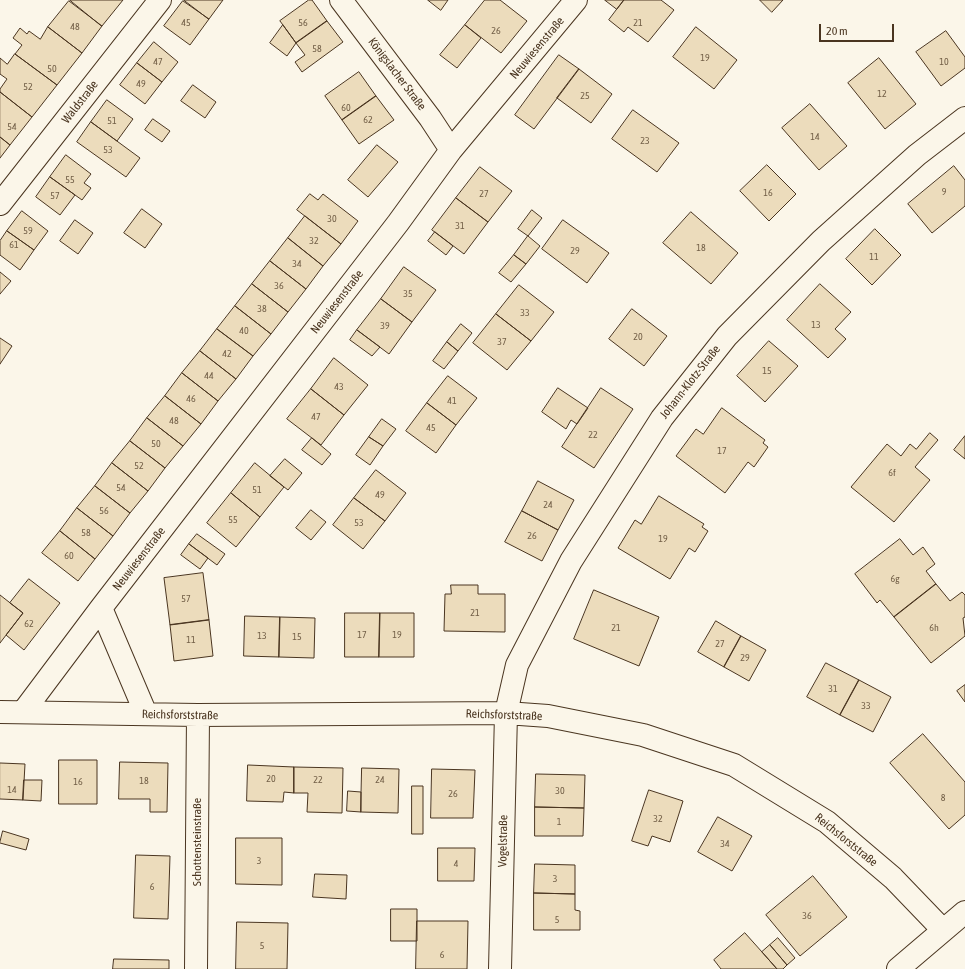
<!DOCTYPE html>
<meta charset="utf-8">
<style>
body{margin:0}
#map{position:relative;width:965px;height:969px;overflow:hidden;background:#fbf6e9;font-family:"Asap Condensed",sans-serif}
canvas{display:block}
.scale{position:absolute;left:819px;top:24px;width:75px;height:18px;box-sizing:border-box;border:2px solid #4a3520;border-top:0;padding-left:5px;font-size:12px;line-height:14px;white-space:nowrap;color:#4a3520;-webkit-text-stroke:3px #fbf6e9;paint-order:stroke}
</style>
<div id="map">
<canvas width="965" height="969"></canvas>
<div class="scale">20 m</div>
</div>
<script>
const c = document.querySelector('canvas').getContext('2d');
c.lineJoin = 'round';
function fill(path, color) { c.fillStyle = color; c.fill(path, 'evenodd'); }
function trace(path, color, width, dash) { c.strokeStyle = color; c.lineWidth = width; c.lineCap = dash ? 'butt' : 'round'; c.setLineDash(dash || []); c.stroke(path); }
function write(font, color, halo, rows, align = 'center') {
  c.font = font + ' "Asap Condensed",sans-serif'; c.lineWidth = 3; c.setLineDash([]); c.textBaseline = 'middle'; c.strokeStyle = halo; c.fillStyle = color; for (const [text, x, y, turn = 0] of rows) {
    c.save(); c.translate(x, y); c.rotate((+turn || 0) * Math.PI / 180); c.textAlign = isNaN(turn) ? turn : align; if (halo) c.strokeText(text, 0, 0); c.fillText(text, 0, 0); c.restore();
  }
}
const building = new Path2D(`
 M70 0H123L102 26Z
 M184 0H223L209 19Z
 M309 0H312L327 21 296 43 280 21Z
 M428 0H448L441 10Z
 M485 0H500L527 21 501 53 465 25Z
 M605 0H624L617 9Z
 M624 0H661L674 10 648 42 628 27 624 32 609 20Z
 M760 0H783L772 12Z
 M69 1 102 26 82 53 48 27Z
 M183 1 209 19 190 45 164 26Z
 M327 21 343 42 302 72 295 62 305 55 296 43Z
 M283 25 296 43 287 56 270 43Z
 M465 25 481 38 457 68 440 55Z
 M48 27 82 53 57 85 15 54 22 45 13 38 20 28 27 34 29 31 40 39Z
 M696 27 737 60 714 89 673 57Z
 M946 31 965 57V68L941 86 916 52Z
 M154 42 178 62 162 82 137 63Z
 M15 54 57 85 32 117 0 92V89L7 79 0 74V58L7 64Z
 M559 55 579 69 534 129 515 115Z
 M879 58 916 104 885 129 848 83Z
 M137 63 162 82 145 104 120 85Z
 M579 69 612 94 591 123 557 98Z
 M359 72 376 96 342 120 325 96Z
 M193 85 216 102 205 118 181 101Z
 M0 92 32 117 10 145 0 137Z
 M376 96 394 120 359 144 342 120Z
 M107 100 133 119 117 141 91 122Z
 M810 104 847 146 819 170 782 128Z
 M633 110 679 143 657 172 612 139Z
 M153 119 170 131 162 142 145 130Z
 M91 122 140 158 126 177 77 142Z
 M0 137 10 145 0 158Z
 M377 145 398 162 368 197 348 180Z
 M66 155 91 174 84 183 91 188 82 200 50 177Z
 M767 165 796 194 769 221 740 191Z
 M954 166 965 180V206L932 233 908 204Z
 M480 167 512 191 488 222 456 198Z
 M50 177 75 195 60 215 36 197Z
 M310 194 318 200 323 194 358 221 341 244 297 210Z
 M456 198 488 222 464 254 432 230Z
 M142 209 162 224 145 248 124 233Z
 M532 210 542 218 528 236 518 229Z
 M22 211 48 231 34 250 7 231Z
 M691 212 738 253 711 284 663 243Z
 M305 216 341 244 323 266 288 238Z
 M75 220 93 233 78 254 60 241Z
 M563 220 609 253 587 283 542 249Z
 M875 229 901 255 872 285 846 259Z
 M7 231 34 250 20 270 0 255V241Z
 M435 232 453 246 446 255 428 241Z
 M528 236 540 246 526 264 514 255Z
 M288 238 323 266 306 289 270 261Z
 M514 255 526 264 511 282 499 273Z
 M270 261 306 289 288 312 252 284Z
 M404 267 436 290 412 322 381 299Z
 M0 272 11 281 0 294Z
 M252 284 288 312 271 334 235 306Z
 M820 284 851 312 835 329 846 339 828 358 787 320Z
 M519 285 554 312 531 341 496 314Z
 M381 299 412 322 389 354 357 330Z
 M235 306 271 334 253 356 217 329Z
 M632 309 667 336 644 366 609 339Z
 M496 314 531 341 507 370 473 343Z
 M461 324 472 333 458 351 447 342Z
 M217 329 253 356 236 379 200 351Z
 M357 330 380 347 372 356 350 340Z
 M0 338 12 346 0 364Z
 M769 341 798 366 765 402 737 376Z
 M447 342 458 351 444 369 433 361Z
 M200 351 236 379 218 401 182 373Z
 M334 358 368 385 344 415 311 389Z
 M182 373 218 401 201 424 165 396Z
 M448 376 477 398 456 425 427 403Z
 M558 388 588 408 577 424 571 420 566 429 542 412Z
 M601 388 633 409 594 468 562 447Z
 M311 389 344 415 321 445 287 419Z
 M165 396 201 424 183 446 147 418Z
 M427 403 456 425 436 453 406 431Z
 M722 408 765 440 763 443 768 447 754 467 748 462 725 493 676 456 696 429 703 434Z
 M147 418 183 446 165 468 130 441Z
 M382 419 396 429 383 446 369 437Z
 M930 433 938 440 915 467 930 480 894 522 851 487 887 444 901 456 910 444 916 449Z
 M965 436V459L954 450Z
 M369 437 383 446 370 465 356 455Z
 M312 438 331 454 322 465 302 450Z
 M130 441 165 468 148 491 112 463Z
 M285 459 302 473 288 490 270 476Z
 M112 463 148 491 130 513 95 486Z
 M255 463 284 487 260 517 231 493Z
 M376 470 406 493 385 521 354 498Z
 M538 481 574 500 558 530 522 511Z
 M95 486 130 513 113 536 77 508Z
 M231 493 260 517 236 547 207 523Z
 M659 496 704 524 702 527 708 531 695 552 689 548 670 579 618 548 635 520 641 524Z
 M354 498 385 521 363 549 333 525Z
 M77 508 113 536 95 559 60 531Z
 M311 510 326 522 311 540 296 528Z
 M522 511 558 530 542 561 505 542Z
 M60 531 95 559 78 581 42 553Z
 M197 534 225 554 217 565 189 544Z
 M900 539 913 555 923 547 935 564 926 571 936 584 894 617 880 600 877 603 855 574Z
 M189 544 208 558 200 569 181 555Z
 M203 573 209 620 170 625 164 578Z
 M29 579 60 603 24 650 6 635 23 613 10 603Z
 M936 584 950 601 962 592 965 595V617L963 618 965 636 931 663 894 617Z
 M451 585H478V594H505V632L444 631 445 594H451Z
 M594 590 659 617 639 666 574 639Z
 M0 595 23 613 0 643Z
 M345 613H380L379 657H345Z
 M380 613H414V657H379Z
 M245 616 280 617 279 657 244 656Z
 M280 617 315 618 314 658 279 657Z
 M209 620 213 656 174 661 170 625Z
 M716 621 741 636 724 667 698 652Z
 M741 636 766 650 749 681 724 667Z
 M826 663 859 680 840 715 807 697Z
 M859 680 891 697 873 732 840 715Z
 M965 685V702L957 691Z
 M923 734 965 782V815L949 829 890 763Z
 M59 760H97V804H59Z
 M120 762 168 763 167 812H150V799H119Z
 M0 763 25 764 23 800 0 799Z
 M248 765 294 767V793L284 792 283 802 247 801Z
 M294 767 343 768 342 813 307 812 308 793H294Z
 M362 768 399 769 398 813 361 812Z
 M432 769 475 770 473 818H431Z
 M536 774 585 775 584 808 535 807Z
 M24 780H42L41 801 23 800Z
 M412 786H423V834H412Z
 M649 790 683 801 670 842 652 836 648 846 632 841Z
 M348 791 361 792V812L347 811Z
 M535 807 584 808 583 836H535Z
 M718 817 752 836 732 871 698 852Z
 M3 831 29 839 26 850 0 843Z
 M236 838H282V885L236 884Z
 M438 848H475L474 881H438Z
 M136 855 170 856 168 919 134 918Z
 M535 864 575 865V894L534 893Z
 M315 874 347 875 346 899 313 897Z
 M813 876 847 917 800 956 766 915Z
 M534 893 575 894V910L580 911V930H534Z
 M391 909H417V941H391Z
 M417 921H468L467 969H416Z
 M237 922 288 923 287 969H236Z
 M745 933 762 952 777 969H721L714 960Z
 M778 938 795 958 787 965 770 945Z
 M770 945 787 965 783 969H777L762 952Z
 M114 959 169 960V969H113Z`);
const minor = new Path2D(`
 M341 0 430 118 451 150
 M0 204 160 0
 M101 608 146 714
 M0 712 198 715 506 713 548 716 643 735 734 765 827 822 893 878 943 930
 M23 712 101 608 398 223 451 150 576 0
 M196 969 198 715
 M500 969 506 713 517 665 571 561 662 418 727 336 821 241 917 155 965 118
 M898 969 965 912`);
const numberNames = [
 ["45",186,23],
 ["56",303,23],
 ["21",638,23],
 ["48",75,27],
 ["26",496,31],
 ["58",317,49],
 ["19",705,58],
 ["47",158,62],
 ["10",944,62],
 ["50",52,69],
 ["49",141,84],
 ["52",28,87],
 ["12",882,94],
 ["25",585,96],
 ["60",346,108],
 ["62",368,120],
 ["51",112,121],
 ["54",12,127],
 ["14",815,137],
 ["23",645,141],
 ["53",108,150],
 ["55",70,180],
 ["9",944,192],
 ["16",768,193],
 ["27",484,194],
 ["57",55,196],
 ["30",332,219],
 ["31",460,226],
 ["59",28,231],
 ["32",314,241],
 ["61",14,245],
 ["18",701,248],
 ["29",575,251],
 ["11",874,257],
 ["34",297,264],
 ["36",279,286],
 ["35",408,294],
 ["38",262,309],
 ["33",525,313],
 ["13",816,325],
 ["39",385,326],
 ["40",244,331],
 ["20",638,337],
 ["37",502,342],
 ["42",227,354],
 ["15",767,371],
 ["44",209,376],
 ["43",339,387],
 ["46",191,399],
 ["41",452,401],
 ["47",316,417],
 ["48",174,421],
 ["45",431,428],
 ["22",593,435],
 ["50",156,444],
 ["17",722,451],
 ["52",139,466],
 ["6f",892,473],
 ["54",121,488],
 ["51",257,490],
 ["49",380,495],
 ["24",548,505],
 ["56",104,511],
 ["55",233,520],
 ["53",359,523],
 ["58",86,533],
 ["26",532,536],
 ["19",663,539],
 ["60",69,556],
 ["6g",895,579],
 ["57",186,599],
 ["21",475,613],
 ["62",29,624],
 ["21",616,628],
 ["6h",934,628],
 ["17",362,635],
 ["19",397,635],
 ["13",262,636],
 ["15",297,637],
 ["11",191,640],
 ["27",720,644],
 ["29",745,658],
 ["31",833,689],
 ["33",866,706],
 ["20",271,779],
 ["22",318,780],
 ["24",380,780],
 ["18",144,781],
 ["16",78,782],
 ["14",12,790],
 ["30",560,791],
 ["26",453,794],
 ["8",943,798],
 ["32",658,819],
 ["1",559,822],
 ["34",725,844],
 ["3",259,861],
 ["4",456,864],
 ["3",555,879],
 ["6",152,887],
 ["36",807,916],
 ["5",557,920],
 ["5",262,946],
 ["6",442,955]
];
const streetNames = [
 ["Neuwiesenstraße",537,48,-50],
 ["Königslacher Straße",397,74,53],
 ["Waldstraße",80,102,-52],
 ["Neuwiesenstraße",337,302,-52],
 ["Johann-Klotz-Straße",690,382,-52],
 ["Neuwiesenstraße",139,559,-52],
 ["Reichsforststraße",180,715,1],
 ["Reichsforststraße",504,715,2],
 ["Reichsforststraße",846,840,39],
 ["Vogelstraße",503,841,-89],
 ["Schottensteinstraße",197,842,-90]
];
fill(building, '#ecdcbc');
trace(building, '#4a3520', 1);
trace(minor, '#4a3520', 24);
trace(minor, '#fbf6e9', 22);
write('10px', '#725f47', null, numberNames);
write('12px', '#4a3520', '#fbf6e9', streetNames);
</script>
